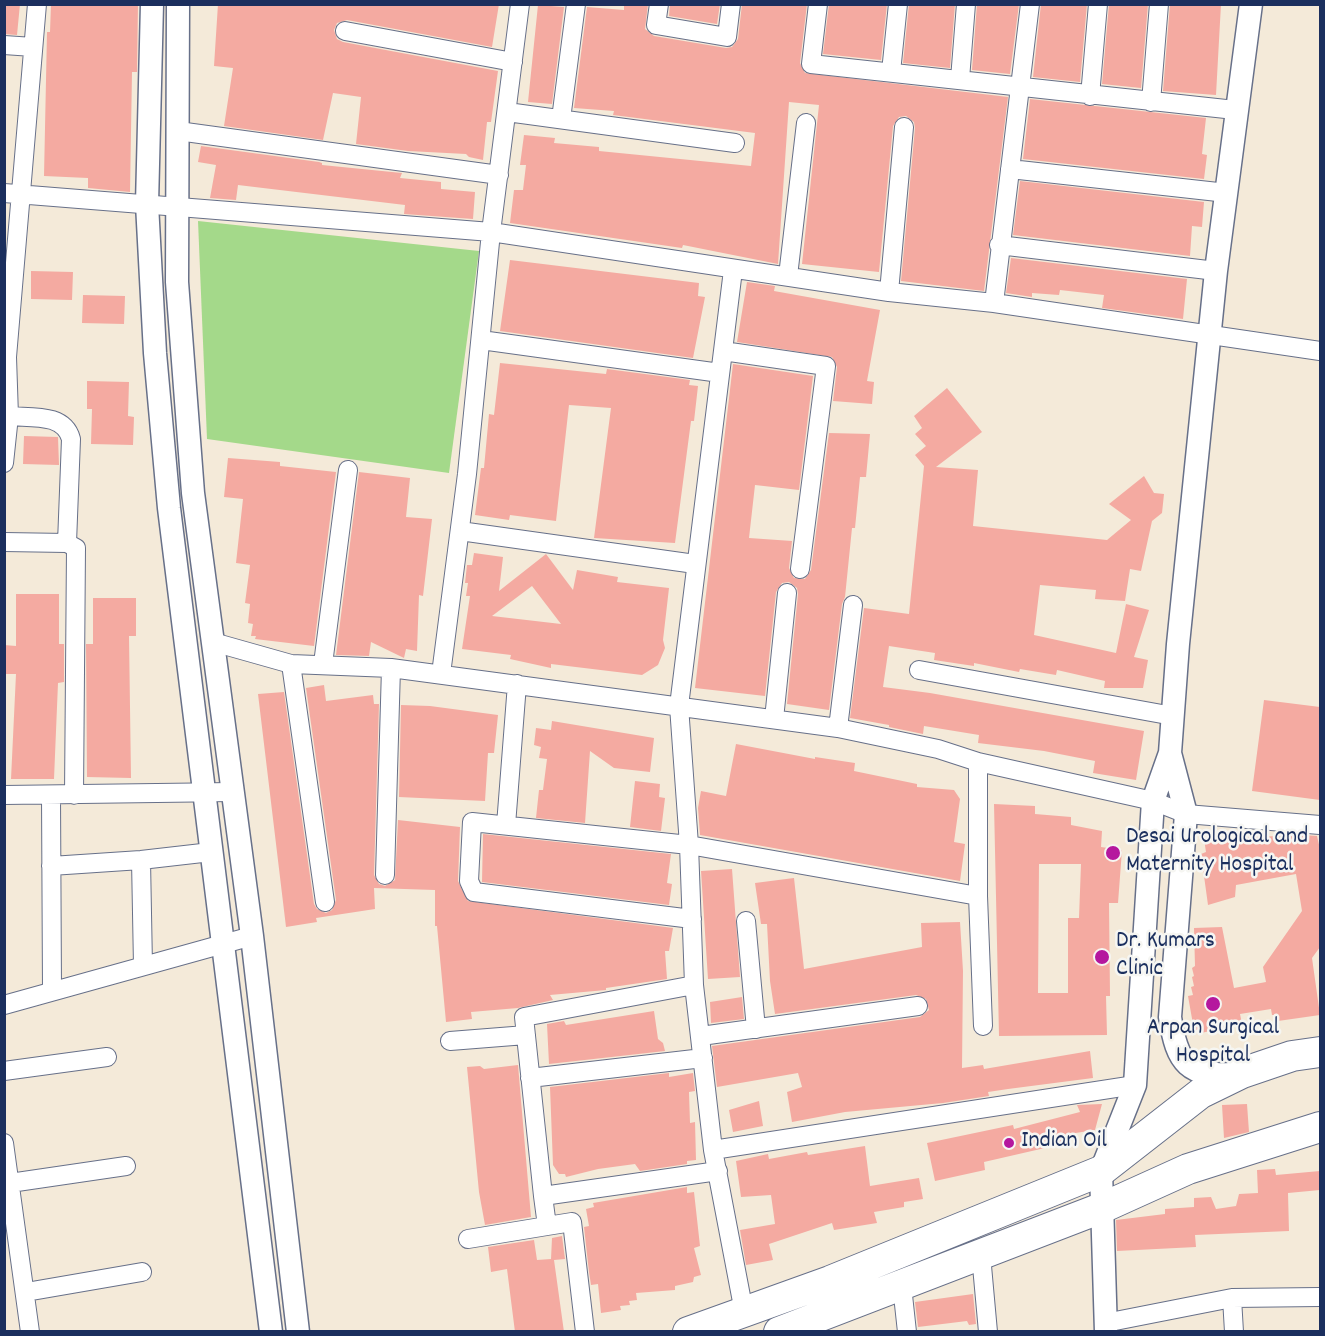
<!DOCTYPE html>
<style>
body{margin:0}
#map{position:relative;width:1325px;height:1336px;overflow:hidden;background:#f4ead9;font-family:Dekko,sans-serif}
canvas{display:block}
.frame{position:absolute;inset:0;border:6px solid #1b2f5e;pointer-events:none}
</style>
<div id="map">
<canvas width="1325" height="1336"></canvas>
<div class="frame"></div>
</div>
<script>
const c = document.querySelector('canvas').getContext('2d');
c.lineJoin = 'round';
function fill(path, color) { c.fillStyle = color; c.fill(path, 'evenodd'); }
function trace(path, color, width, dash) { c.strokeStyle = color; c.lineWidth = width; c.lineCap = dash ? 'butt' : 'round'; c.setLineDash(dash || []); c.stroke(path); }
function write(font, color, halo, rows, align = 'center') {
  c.font = font + ' Dekko,sans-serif'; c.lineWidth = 5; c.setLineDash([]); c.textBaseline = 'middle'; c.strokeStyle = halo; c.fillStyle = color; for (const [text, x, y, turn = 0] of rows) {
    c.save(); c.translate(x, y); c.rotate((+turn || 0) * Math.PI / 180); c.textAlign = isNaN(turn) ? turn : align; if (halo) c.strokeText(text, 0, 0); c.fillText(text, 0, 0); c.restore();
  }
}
const green = new Path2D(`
 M198 221 479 251 449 473 207 439Z`);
const building = new Path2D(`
 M4 4H20L17 35 4 34Z
 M51 4H138L137 72H132L130 192 88 188V178L44 176 47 32H50Z
 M218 4H499L492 47 347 20 337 23 334 30 337 39 343 42 498 71 491 122H487L483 160 469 157 466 154 408 151 356 144 361 97 333 93 323 140 224 126 233 68 214 66Z
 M624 4H648L645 29 654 36 726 48 732 47 738 39 742 4H807L800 63 805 73 1008 97 984 291 901 281 915 128 914 122 906 116 899 117 893 126 879 272 802 264 819 105 789 102 778 264 683 245 682 248 510 223 514 190H523L526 165H520L524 135 555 138 554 143 599 147V151L751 166 755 133 613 115 614 111 574 108 587 7 624 10Z
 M670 4H720L717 24 669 16Z
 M829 4H887L881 60 823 54Z
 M909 4H955L950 68 903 63Z
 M977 4H1019L1010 74 972 70Z
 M1041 4H1087L1080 82 1033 77Z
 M1109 4H1148L1141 88 1102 84Z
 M1170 4H1221L1216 95 1163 91Z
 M538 5 564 7 552 104 528 102Z
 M1030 99 1206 118 1202 154 1207 155 1204 179 1023 159Z
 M201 146 319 162 322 163V165L402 173 400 178 441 182V189L475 192 473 219 404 214 405 205 238 185 236 200 210 198 216 165 198 162Z
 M1020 181 1204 202 1202 227 1192 226 1190 256 1013 235Z
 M1011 258 1187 279 1183 319 1102 308 1104 295 1060 290 1059 295 1032 293V297L1006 293Z
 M510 260 699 283 698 296 705 297 693 358 500 331Z
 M31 271 73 272 72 300 31 299Z
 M747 282 775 286 774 291 880 310 867 381 874 382 872 404 833 401 837 367 832 357 737 342Z
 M83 295 125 296 124 324 82 323Z
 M500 363 606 374 607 369 690 380 689 385 698 386 694 421H691L675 543 594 538 611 408 569 405 556 521 510 515 509 520 475 515 481 468H484L489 414 494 415Z
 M733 364 813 376 799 490 755 485 749 538 792 541 789 568 794 578 805 579 811 570 829 433 870 434 866 477H860L855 528H852L845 597 842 604 829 710 787 704 798 594 797 588 789 582 782 583 776 592 765 696 695 688Z
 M87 381 129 382 128 416 134 417 133 445 91 444 92 409H87Z
 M947 388 982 432 936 467 978 470 973 526 1107 540 1131 520 1109 504 1144 476 1154 493 1164 494 1162 513 1152 521 1141 571 1130 569 1125 601 1095 599 1096 590 1040 585 1034 635 1116 653 1126 604 1149 610 1134 657 1148 660 1143 688H1104L1105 681 1057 670 1056 675 1020 669 1019 672 974 663V666L934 660 935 653 889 646 883 687 930 693 1144 731 1136 780 1093 773 1095 761 1044 751 978 743 979 735 924 726 923 734 889 727V725L850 718 864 608 909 614 924 466 915 455 926 446 915 434 922 428 914 416Z
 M24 436 58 437 59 465 23 464Z
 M228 458 280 462V466L336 472 314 646 255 639 256 636H251L253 624 248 623 250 604 245 603 250 565 236 563 243 499 224 497Z
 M359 472 410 478 406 517 432 519 423 596 419 595 417 651 406 649 404 658 371 642 369 656 336 655Z
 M474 553 503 557 499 591 546 554 573 590 577 570 618 577 617 582 669 588 663 640 665 648 658 665 642 675 551 664V668L510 659 511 655 462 649 470 596H466L468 583H465L467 565H472ZM532 586 561 624 492 616Z
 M16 594H59V644H64V682L58 683 54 779H11L16 674H4V645L16 646Z
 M93 598H136V636H129L131 778 87 777 86 644H93Z
 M324 685 326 701 373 695 374 704H379L374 875 379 884 385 886 395 880 398 820 460 827 458 881 468 901 673 928 669 951H665L667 979 606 988V990L550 995 553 1000 518 1008 471 1012 472 1019 446 1022 437 926H435V890L374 888 375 909 316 918 317 922 286 927 258 694 284 692 314 904 317 909 326 913 332 910 336 900 306 688Z
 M1264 700 1320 707V800L1252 791Z
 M401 705 430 706 498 715 494 753H488L485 801 399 797Z
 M552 721 654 738 650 772 614 768 590 751 585 823 536 818 539 790H543L547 759 539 758 541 747 534 745 536 728 551 730Z
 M736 744 815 759V757L855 763 854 771 917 784V787L954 790 960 799 954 842 965 844 960 881 700 835 698 808 701 791 726 796Z
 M635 781 660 784 659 797 665 798 661 831 630 827Z
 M994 804 1035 806V814L1071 817V825L1102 831 1101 847 1122 850 1118 903H1109L1110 996H1106L1107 1035 999 1036ZM1039 864H1081L1079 918H1068V993H1038Z
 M483 834 671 854 667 883 672 884 669 905 482 882Z
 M1304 835 1317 836 1320 849V947L1312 958 1320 1015 1278 1021 1276 1015H1272L1271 1009 1240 1014 1242 1024 1201 1033 1199 1030H1194L1188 996 1193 995 1191 987 1194 986 1192 977 1194 976 1192 968 1195 966 1194 928 1222 927 1234 988 1266 982 1263 967 1302 911 1296 874 1236 885 1235 897 1208 905 1201 854 1206 852 1204 839Z
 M732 869 740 977 708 979 701 871Z
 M794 878 804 969 922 947 921 923 960 922 963 971 962 1068 983 1065 984 1069 1090 1051 1093 1078 1008 1089 988 1092 989 1096 943 1103 845 1112 792 1122 787 1092 802 1087 798 1073 717 1087 712 1046 920 1017 929 1010 926 999 916 995 775 1014 770 981 767 924H761L755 883Z
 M742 997 744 1019 711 1023 710 1002Z
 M654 1011 658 1039 663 1043 665 1051 549 1064 547 1024 564 1021 566 1025Z
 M518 1065 531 1217 485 1225 479 1192 467 1067 480 1066 484 1069Z
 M669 1073V1077L693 1073 695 1091 689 1092 690 1123 695 1122 696 1160 687 1161V1164L640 1171 635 1164 598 1169 566 1177 565 1174H559L553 1165 550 1087Z
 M759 1101 763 1126 733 1132 729 1110Z
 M1102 1104 1095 1130 1069 1134 1071 1142 984 1162 985 1170 935 1181 927 1143 1013 1125 1014 1129 1080 1112 1077 1105Z
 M1247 1104 1249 1132 1224 1138 1222 1105Z
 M865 1146 870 1186 919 1178 923 1199 904 1202V1207L874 1212 877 1223 834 1230 832 1223 769 1244 773 1260 746 1265 740 1230 775 1224 771 1195 741 1197 736 1161 768 1154 769 1159 807 1152 808 1155Z
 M1275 1169 1276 1175 1320 1171V1190L1288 1193 1289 1231 1195 1235 1196 1247 1117 1251 1116 1220 1165 1214V1209L1194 1207V1198L1211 1197 1216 1209 1236 1206 1239 1194 1258 1193 1257 1170Z
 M687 1187V1193L694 1192 700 1246 694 1248 701 1275 694 1277 693 1282 675 1286V1290L636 1293 637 1300 629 1301 630 1305 620 1306 621 1310 601 1313 598 1284 591 1285 589 1272 584 1227 589 1226 586 1209 594 1207 593 1203Z
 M562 1236 565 1259 554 1260 564 1332H515L507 1269 491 1272 488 1247 534 1240 537 1260 551 1259 552 1238Z
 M973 1294 976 1324 969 1325 967 1321 918 1327 915 1302Z`);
const minor = new Path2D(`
 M659 4 656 25 727 37 731 4
 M818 4 811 64 1235 110
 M345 31 513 62
 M4 45 33 47
 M891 72 898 4
 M960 79 966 4
 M1090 96 1098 4
 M1151 102 1159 4
 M507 112 735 143
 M561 119 576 4
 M178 131 499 175
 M1010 169 1227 193
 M4 193 491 232 889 292 994 303 1320 351
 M999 245 1216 271
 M733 270 679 706 689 845 694 985 713 1150 744 1312
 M788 276 806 123
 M889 292 904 127
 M994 303 1030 4
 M481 340 720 373
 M723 351 826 366 800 569
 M9 416C32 418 64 413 71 439L67 543
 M4 463 9 416 7 357 37 4
 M460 531 695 564
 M4 542 67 543 76 548 74 795
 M213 642 291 664 391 668 838 728 938 749 978 762 1153 801 1186 814 1320 825
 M291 664 325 902
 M323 664 348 470
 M919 670 1173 716
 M441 674 467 474 491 232 520 4
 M774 719 787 593
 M838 728 853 605
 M978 762V896L983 1026
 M4 795 233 792
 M51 796 52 990
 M506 825 517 684
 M141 860 143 966
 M51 866 141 860 211 852
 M385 875 391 668
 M692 919 474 892 469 881 472 822 689 845 978 896
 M746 921 756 1029
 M694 985 524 1017 543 1196 718 1171
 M4 1005 252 936
 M701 1036 918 1006
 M450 1041 526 1035
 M4 1071 107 1057
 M530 1078 703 1058
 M4 1143 30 1332
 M713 1150 1135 1085
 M10 1183 126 1166
 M543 1196 547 1226 572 1222 585 1332
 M468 1239 547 1226
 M981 1255 988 1332
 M902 1286 907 1332
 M26 1292 142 1272
 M1232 1298 1234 1332
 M1105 1323 1232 1298 1320 1297`);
const tertiary = new Path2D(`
 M152 4 147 204 155 353 169 508 271 1332
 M178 4 177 282 193 493 252 936 298 1332
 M1170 753 1186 814 1170 1017C1177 1064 1188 1077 1236 1074
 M1106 1332 1101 1171 1135 1085 1153 801 1170 753 1178 644 1216 271 1251 4`);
const trunk = new Path2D(`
 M688 1332 830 1281 1101 1171 1201 1093 1242 1073 1292 1056 1320 1052
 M779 1332 1104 1207 1188 1169 1320 1127`);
const markers = [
 [1113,853,8,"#b5179e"],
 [1102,957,8,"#b5179e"],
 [1213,1004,8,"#b5179e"],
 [1009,1143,6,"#b5179e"]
];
const poiNames = [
 ["Desai Urological and",1126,839],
 ["Maternity Hospital",1126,867],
 ["Dr. Kumars",1116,943],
 ["Clinic",1116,971],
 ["Arpan Surgical",1213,1030,"center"],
 ["Hospital",1213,1058,"center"],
 ["Indian Oil",1021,1143]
];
fill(green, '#a4d98a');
fill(building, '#f4aaa1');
trace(minor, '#677089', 20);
trace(tertiary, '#677089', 25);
trace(trunk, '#677089', 32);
trace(minor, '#fff', 18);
trace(tertiary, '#fff', 22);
trace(trunk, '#fff', 30);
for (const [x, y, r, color] of markers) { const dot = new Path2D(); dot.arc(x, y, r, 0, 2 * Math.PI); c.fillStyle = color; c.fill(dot); trace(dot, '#f6f6f2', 2); }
write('24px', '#1b2f5e', '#f6f6f2', poiNames, 'left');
</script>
